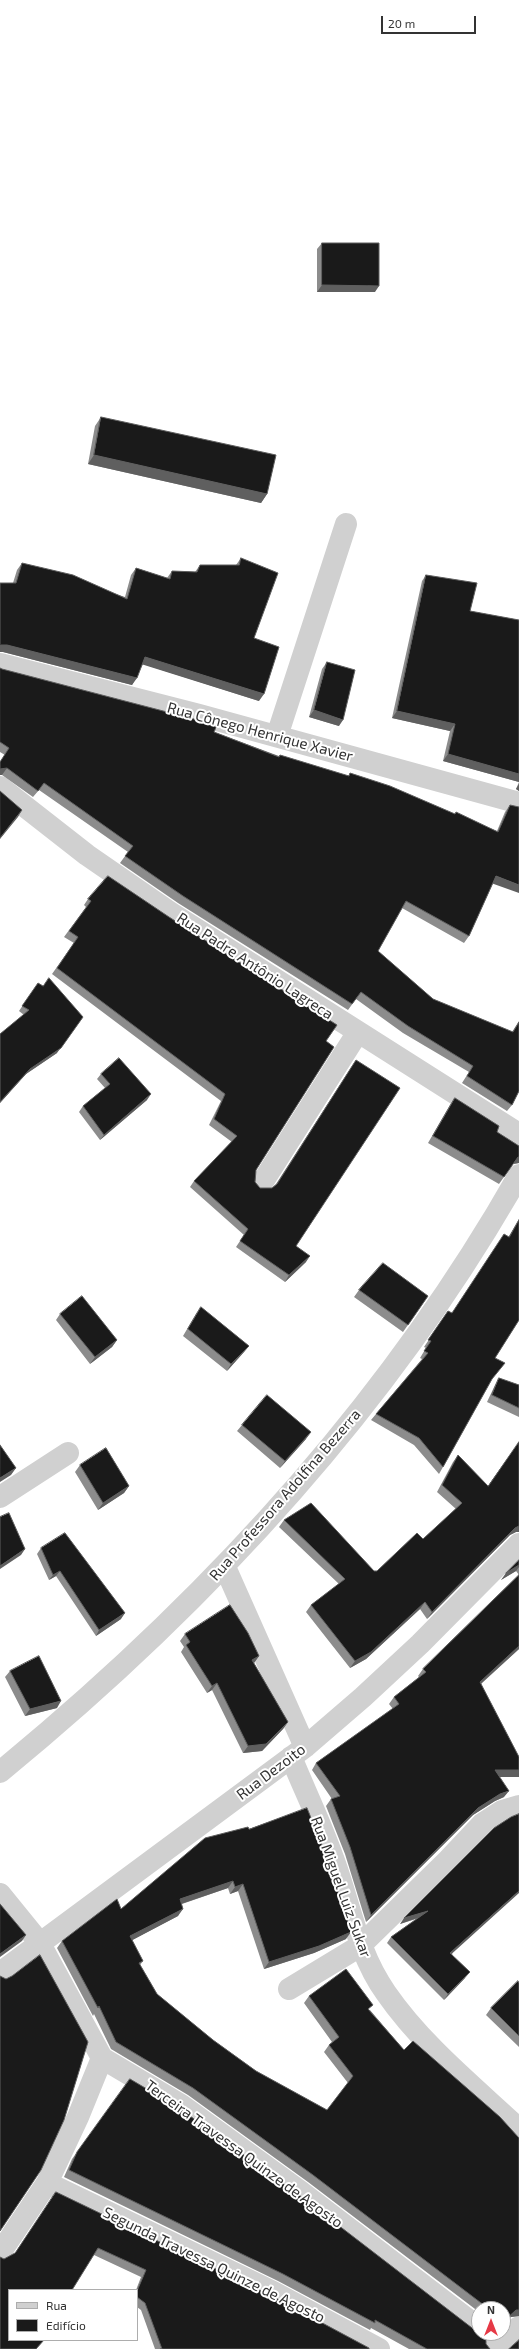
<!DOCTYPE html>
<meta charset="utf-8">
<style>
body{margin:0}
#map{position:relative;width:519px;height:2349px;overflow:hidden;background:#fff;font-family:"Exo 2",sans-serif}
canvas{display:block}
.legend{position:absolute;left:8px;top:2289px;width:130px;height:52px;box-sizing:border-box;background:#fff;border:1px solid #adadad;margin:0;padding:5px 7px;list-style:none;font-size:12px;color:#333}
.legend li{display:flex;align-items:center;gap:8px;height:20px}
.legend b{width:20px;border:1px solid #adadad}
.north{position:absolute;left:471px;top:2301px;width:40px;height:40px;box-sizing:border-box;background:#fff;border:1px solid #adadad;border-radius:50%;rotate:0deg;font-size:11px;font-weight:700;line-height:16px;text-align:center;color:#333}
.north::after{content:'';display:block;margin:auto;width:14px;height:18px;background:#e63946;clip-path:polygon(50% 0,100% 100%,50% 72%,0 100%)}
.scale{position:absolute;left:381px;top:16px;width:95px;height:18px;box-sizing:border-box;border:2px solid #333;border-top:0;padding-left:5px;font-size:12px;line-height:14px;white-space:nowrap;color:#333;-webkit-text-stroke:3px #fff;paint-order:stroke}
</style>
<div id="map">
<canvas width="519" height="2349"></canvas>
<ul class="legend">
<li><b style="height:5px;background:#d0d0d0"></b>Rua</li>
<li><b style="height:11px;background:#1a1a1a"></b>Edifício</li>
</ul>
<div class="north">N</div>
<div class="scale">20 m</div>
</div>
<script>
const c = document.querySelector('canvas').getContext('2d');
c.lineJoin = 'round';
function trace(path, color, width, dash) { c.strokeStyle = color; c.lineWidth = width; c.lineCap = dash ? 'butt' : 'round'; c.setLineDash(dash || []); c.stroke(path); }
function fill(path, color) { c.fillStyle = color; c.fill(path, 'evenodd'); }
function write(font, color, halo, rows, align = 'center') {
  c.font = font + ' "Exo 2",sans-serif'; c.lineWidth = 4; c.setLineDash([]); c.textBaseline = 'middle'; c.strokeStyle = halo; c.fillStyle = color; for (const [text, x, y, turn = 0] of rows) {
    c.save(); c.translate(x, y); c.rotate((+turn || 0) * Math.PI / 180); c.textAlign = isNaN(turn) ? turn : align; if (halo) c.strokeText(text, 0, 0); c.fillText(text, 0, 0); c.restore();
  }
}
const minor = new Path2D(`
 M0 664 199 715 519 803
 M277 736 346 524
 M0 787 87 855 171 913 519 1134
 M262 1183 358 1032
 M0 1497 68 1453
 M225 1567 305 1747
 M291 1757C305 1791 321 1824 333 1858 350 1904 357 1952 386 1993 422 2045 473 2086 519 2129
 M0 1772C205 1604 388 1406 519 1175
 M0 1894 39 1942 102 2058 181 2105 301 2192 479 2328
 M0 1973 305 1747 363 1697 420 1644 519 1544
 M289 1989 360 1946 448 1860 482 1824 502 1811 519 1806
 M47 2183 273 2292 379 2349
 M0 2253 47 2183 78 2117 102 2058
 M493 2349 519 2327`);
const wall = new Path2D(`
 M322 243 375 292H317V249Z
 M101 417 267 494 261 503 88 464 95 426Z
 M241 558 254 638 259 701 143 664 132 685 3 652H0V583H13L17 570 22 563 125 597 131 575 136 568 167 578 172 571 195 572 200 565H236Z
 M426 575 470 611 519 620V791L516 789 519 782 443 761 450 731 392 718 422 581Z
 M327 662 339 726 309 717 322 669Z
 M0 668 2 669 214 732 279 756 280 755 348 776 350 773 497 831 505 812 510 805 493 883 469 936 464 943 402 908 378 951 433 999 512 1032 519 1021V1091L512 1105 507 1111 462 1083 469 1072 403 1033 356 999 348 1010 178 903 120 863 128 852 39 790 33 797 2 775H0V762L5 755 0 752Z
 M88 899 326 1041 256 1170 255 1182 260 1188H272L276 1184 356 1060 296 1246 306 1262 285 1282 236 1247 244 1235 190 1187 194 1181 232 1142 209 1125 221 1101 52 974 74 943 64 937 86 907 84 905Z
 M38 983 57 1053 26 1074 0 1103V1034L24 1015 19 1011Z
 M101 1074 147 1100 100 1140 79 1112 83 1106 105 1088 97 1079Z
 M455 1098 497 1132 519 1146V1163L513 1164 499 1184 428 1143 450 1105Z
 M519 1219V1320L495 1358 491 1381 443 1467 439 1474 414 1445 371 1420 376 1414 422 1359 420 1358 426 1348 424 1347 448 1311 452 1313 509 1236Z
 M359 1290 428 1296 403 1332 354 1297Z
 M201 1307 249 1346 244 1352 227 1371 183 1336 196 1314Z
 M60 1314 117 1340 112 1347 90 1364 56 1320Z
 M499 1378 519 1385V1417L487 1402 495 1385Z
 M242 1425 306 1439 280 1468 237 1431Z
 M519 1442V1532H516L510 1535 427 1619 420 1609 366 1659 350 1668 306 1612 311 1605 339 1584 279 1527 284 1520 374 1571H377L423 1539 456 1509 437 1492 453 1462 458 1455 488 1486Z
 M80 1465 129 1486 124 1493 98 1510 75 1472Z
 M41 1548 121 1619 96 1636 56 1576 49 1580 37 1554Z
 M519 1560V1575L516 1571 501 1580Z
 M519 1575V1649L481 1684 519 1757V1777H499L504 1797 495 1801 473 1815 366 1922 345 1854 326 1806 331 1799H332L312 1770 316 1763 393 1709 389 1704 394 1697 419 1677 418 1676 423 1669Z
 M185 1634 259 1656 254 1663 288 1722 283 1729 262 1751 243 1753 212 1690 207 1693 181 1652 184 1647 180 1641Z
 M10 1671 57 1708 25 1716 5 1677Z
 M519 1814 452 1954 465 1978 444 2000 387 1943 391 1937 416 1919 400 1924Z
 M249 1829 346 1939 314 1953 264 1969 238 1891 230 1894 228 1888 182 1904 178 1916 132 1940 143 1961 140 1965 157 1994 213 2040 256 2071 327 2110 348 2083 324 2052 329 2045 332 2042 304 2003 309 1996 370 2010 404 2050 519 2138V2316L511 2317 503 2309H479V2312L308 2182 188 2095 111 2049 94 2014 93 2016 57 1948 62 1941 121 1909Z
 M519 1983V2047L486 2015 491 2008Z
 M130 2079 479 2333H494L486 2340V2344L490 2349H409L371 2328 370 2330 278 2281 64 2177 72 2159Z
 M56 2192 369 2349H155L141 2310 137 2307V2290H136L141 2277 94 2255 4 2259 15 2254Z`);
const shadedWall = new Path2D(`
 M322 285 379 286 375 292H317Z
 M94 455 267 494 261 503 88 464Z
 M1 645H7L137 678 132 685 3 652H0V646Z
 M145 657 264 694 259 701 141 664Z
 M314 710 343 720 339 726 309 717Z
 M397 711 455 724 450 731 392 718Z
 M448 754 519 774V782L443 761Z
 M7 768 2 775H0V769Z
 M519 784V791L516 789Z
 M22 810 18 817 0 839V838Z
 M496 876 519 885V893L491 883Z
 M83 1017 57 1053 26 1074 0 1103V1102L30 1069Z
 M151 1094 147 1100 100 1140 104 1135Z
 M518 1157H519V1163L513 1164 499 1184Z
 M310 1256 306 1262 285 1282 289 1275Z
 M117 1340 112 1347 90 1364 95 1357Z
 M249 1346 244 1352 227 1371 231 1364Z
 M311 1432 306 1439 280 1468 285 1461Z
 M16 1468 11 1475 0 1482V1478Z
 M129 1486 124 1493 98 1510 103 1503Z
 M519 1526V1532H516L510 1535 427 1619 432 1612 515 1528Z
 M25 1549 21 1555 0 1569V1566Z
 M519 1565V1567L516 1571 501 1580 506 1573Z
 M60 1571 56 1576 49 1580 53 1575Z
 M425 1602 420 1609 366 1659 350 1668 355 1661Z
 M125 1613 121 1619 96 1636 99 1630Z
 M519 1646V1649L475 1689 480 1682Z
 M259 1656 254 1663 252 1660Z
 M217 1683 212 1690 207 1693 212 1686Z
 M61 1701 57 1708 25 1716 30 1709Z
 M288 1722 283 1729 262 1751 243 1753 248 1746Z
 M495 1770H519V1777H490Z
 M509 1791 504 1797 495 1801 473 1815 366 1922 371 1915 478 1808 500 1794Z
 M233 1881 228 1888 175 1906 180 1899Z
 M243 1884 238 1891 230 1894 235 1887Z
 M519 1891V1893L446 1959 450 1953Z
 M183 1909 178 1916 125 1944 130 1936Z
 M428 1911 423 1916 400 1924 404 1918Z
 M351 1932 346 1939 314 1953 264 1969 269 1962Z
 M26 1935 22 1941 0 1957V1954Z
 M470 1972 465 1978 444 2000 448 1994Z
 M516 2310H519V2316L511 2317 503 2325V2322Z
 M491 2333H494L481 2344 486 2337Z`);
const building = new Path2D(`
 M322 243H379V286L322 285Z
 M101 417 276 455 267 494 94 455Z
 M241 558 278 573 254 638 279 647 264 694 145 657 137 678 7 645H1L0 646V583H16L22 563 73 575 127 599 136 568 170 579 172 571 197 572 200 565H239Z
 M426 575 477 583 470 611 519 620V774L448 754 455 724 397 711Z
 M327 662 355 670 343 720 314 710Z
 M0 668 2 669 217 725 214 732 279 757 280 755 349 776 350 773 390 786 455 814 456 812 498 832 510 805 519 807V885L496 876 469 936 406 901 378 951 433 999 513 1032 519 1022V1091L512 1105 467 1076 473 1066 408 1026 361 992 352 1004 183 896 125 856 133 846 44 783 38 791 7 768 0 769V762L9 748 0 742Z
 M0 791 22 810 0 838Z
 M108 876 169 917 337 1025 326 1041 334 1047 256 1170 255 1182 260 1188H272L277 1184 356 1060 400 1088 296 1246 310 1256 289 1275 240 1241 248 1229 194 1181 237 1136 214 1119 225 1094 57 968 78 937 69 931 91 901 88 899Z
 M49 978 83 1017 61 1048 30 1069 0 1102V1034L29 1010 22 1006 38 983 43 986Z
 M119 1058 151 1094 104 1135 83 1106 110 1084 101 1074Z
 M455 1098 499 1126 497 1132 519 1146V1157H518L504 1177 433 1136Z
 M519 1220V1320L495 1358 505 1363 492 1379 443 1467 419 1438 376 1414 428 1353 424 1351 431 1341 428 1340 448 1311 452 1313 504 1234 509 1237Z
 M383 1263 428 1296 408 1325 359 1290Z
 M82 1296 117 1340 95 1357 60 1314Z
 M201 1307 249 1346 231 1364 188 1329Z
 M499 1378 519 1385V1408L492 1395Z
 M267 1395 311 1432 285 1461 242 1425Z
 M519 1442V1526L515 1528 432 1612 425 1602 371 1652 355 1661 311 1605 345 1579 284 1520 311 1503 374 1571H377L417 1533 423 1539 462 1503 442 1485 458 1455 488 1486Z
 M0 1445 16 1468 0 1478Z
 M106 1448 129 1486 103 1503 80 1465Z
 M9 1513 25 1549 0 1566V1517Z
 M65 1533 125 1613 99 1630 60 1571 53 1575 41 1548Z
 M519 1560V1565L506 1573Z
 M519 1575V1646L480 1682 519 1757V1770H495L509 1791 500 1794 478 1808 371 1915 350 1847 331 1799 340 1796 316 1763 399 1704 394 1697 426 1672 423 1669Z
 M230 1605 248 1633 259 1656 252 1660 288 1722 266 1744 248 1746 217 1683 212 1686 186 1645 190 1642 185 1634Z
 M39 1656 61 1701 30 1709 10 1671Z
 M307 1808 326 1855 351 1932 319 1946 269 1962 243 1884 235 1887 233 1881 180 1899 183 1909 130 1936 143 1961 139 1963 157 1994 213 2040 256 2071 327 2110 353 2076 329 2045 339 2037 309 1996 346 1969 373 2005 368 2009 404 2050 413 2041 500 2117 519 2138V2310H516L503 2322V2309H489L313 2175 193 2088 116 2042 99 2006 98 2008 62 1941 117 1899 121 1909 205 1838 248 1827 249 1829Z
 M519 1814V1891L450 1953 470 1972 448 1994 391 1937 428 1911 404 1918 494 1828 511 1817Z
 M0 1904 26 1935 0 1954Z
 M40 1955 88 2042 64 2120 41 2170 0 2231V1976L6 1979 12 1976Z
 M518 1981 519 1983V2036L491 2008Z
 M130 2079 179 2108 299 2195 476 2331H479V2333H491L486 2337V2344L490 2349H427L375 2320V2323L283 2274 69 2170 77 2152Z
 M56 2192 272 2296 369 2348V2349H160H162L145 2303 137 2297V2291L146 2270 98 2248 72 2290H9V2340H44L36 2349H0V2257L4 2259 15 2253Z
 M519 2340V2349H509Z`);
const streetNames = [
 ["Rua Cônego Henrique Xavier",260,732,15],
 ["Rua Padre Antônio Lagreca",255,966,33],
 ["Rua Professora Adolfina Bezerra",285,1495,-49],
 ["Rua Dezoito",271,1772,-37],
 ["Rua Miguel Luiz Sukar",341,1887,70],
 ["Terceira Travessa Quinze de Agosto",244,2154,36],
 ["Segunda Travessa Quinze de Agosto",214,2265,26]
];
trace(minor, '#d0d0d0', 22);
fill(wall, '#8c8c8c');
fill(shadedWall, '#5f5f5f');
fill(building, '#1a1a1a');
trace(building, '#5f5f5f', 1);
write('15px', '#333', '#fff', streetNames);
</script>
